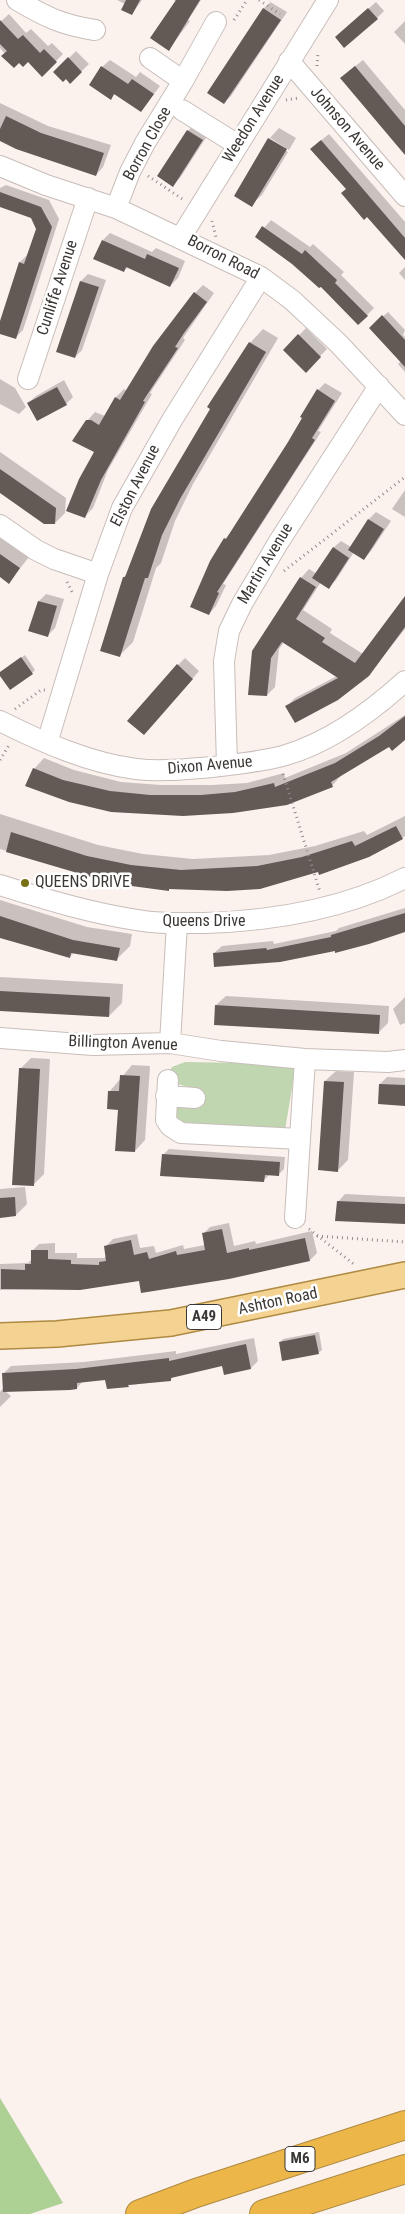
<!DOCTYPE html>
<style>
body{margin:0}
canvas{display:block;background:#fbf1ed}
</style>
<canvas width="405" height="2214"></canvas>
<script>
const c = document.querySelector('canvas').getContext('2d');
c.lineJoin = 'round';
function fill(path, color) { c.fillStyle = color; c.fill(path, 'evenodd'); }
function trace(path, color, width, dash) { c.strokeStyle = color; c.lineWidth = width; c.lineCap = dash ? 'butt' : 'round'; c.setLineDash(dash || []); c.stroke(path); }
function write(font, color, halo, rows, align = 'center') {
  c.font = font + ' "Roboto Condensed",sans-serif'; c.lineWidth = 5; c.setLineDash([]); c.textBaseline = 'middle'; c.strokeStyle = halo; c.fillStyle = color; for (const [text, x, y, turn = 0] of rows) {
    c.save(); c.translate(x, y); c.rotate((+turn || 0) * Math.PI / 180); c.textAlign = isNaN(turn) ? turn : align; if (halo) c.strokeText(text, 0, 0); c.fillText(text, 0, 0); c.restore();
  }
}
const green = new Path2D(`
 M185 1062 296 1064 285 1130 179 1122 170 1111 196 1089 174 1083 170 1071 172 1067Z`);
const forest = new Path2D(`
 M0 2098 63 2203 30 2214H0Z`);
const shadow = new Path2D(`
 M117 0H142L132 14 125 4Z
 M174 0H201L188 20 190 21 169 49 176 2Z
 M267 0 287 12 231 96 224 103 208 92 264 8 271 2Z
 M376 2 384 11 377 18 344 30Z
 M9 14 26 33 31 29 48 46 52 43 63 54 42 75 28 60 5 54 0 48V22Z
 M405 21V44L394 32Z
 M76 51 89 64 70 82 55 72Z
 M110 60 136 77 140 72 160 86 141 111 115 94 111 98 102 67Z
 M363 60 405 110V154L349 71Z
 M0 103 48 126 111 145 103 167 96 175 0 140Z
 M195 123 209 133 180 178 173 185 188 131Z
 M279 128 296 138 289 150 270 138V141L288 152 262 195 251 205 269 139Z
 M329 134 405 222V258L347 189 319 142Z
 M6 185 49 200 59 219 23 330 15 338 0 332V324L20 262 27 255 38 229 32 217 0 206V188Z
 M271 220 310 247 313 244 344 272 341 275 374 308 358 324 321 285 256 237Z
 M110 233 152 252 156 248 185 261 178 278 170 286 128 267 124 271 103 240Z
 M405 267V280L399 273Z
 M88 274 106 280 82 350 75 357 81 281Z
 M203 285 214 293 183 338 185 340 150 393 152 394 108 470 93 508 85 516 95 452 87 421 95 412 105 416 116 397 124 389 127 391 195 293Z
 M388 312 405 330 403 335 405 337V372L398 364 401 361 370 328Z
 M306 328 327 349 306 371 285 350Z
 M263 329 278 338 193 484 175 521 161 563 156 568 133 642 119 656 124 577 128 573 250 343Z
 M0 379 15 388 26 407 19 414 0 404Z
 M64 380 73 397 66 404 28 403 36 396Z
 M325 383 342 393 318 431 321 432 223 584 226 585 216 606 209 614 225 539 233 531 289 443 318 390Z
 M0 452 66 498 65 513 55 523 0 491Z
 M405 490V517L392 509Z
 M376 512 391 521 371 551 364 559 354 552 336 580 328 587 321 582 303 610 332 629 330 633 363 654 405 598V629L368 675 287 706 295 698 337 676 284 642 279 649 275 687 267 695 250 693 301 578 309 569 317 574 333 548 341 541 351 547 369 519Z
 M0 536 29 557 9 582 0 576Z
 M46 594 64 599 55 628 47 636 39 601Z
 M25 655 35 670 32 673 3 671Z
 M185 658 199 671 151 727 178 665Z
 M405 715V739L389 745 342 774 332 786 111 811 34 769 44 758 74 770 121 782 161 785H212L247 783 284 773 285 778 346 753Z
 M0 814 98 845 143 854 193 859 269 855 315 846 364 831 367 835 405 816V836L368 856 319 871 169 889 91 876 0 849Z
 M0 900 87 927 132 934 130 946 116 960 74 952 70 957 0 936Z
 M405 908V927L336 950 214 953 222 946 273 941 274 944 336 931 339 928Z
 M0 977 123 984 122 1003 109 1016 0 1009Z
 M226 996 389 1006 388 1023 378 1033 216 1005Z
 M405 997V1023L400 1025 393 1009Z
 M31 1058 50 1059 44 1174 33 1185 21 1068Z
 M132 1065 150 1066 145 1140 135 1151 119 1109 110 1091Z
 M336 1071 354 1072 348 1160 338 1170 325 1081Z
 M387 1077 405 1078V1104L380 1084Z
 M169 1149 285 1157 284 1169 278 1175 270 1174 264 1180 163 1155Z
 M25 1187 27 1204 16 1215 0 1217V1189Z
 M345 1194 405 1197V1223L338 1202Z
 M229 1223 234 1246 255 1241 256 1244 312 1231 317 1253 310 1260 80 1288 0 1290V1264L28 1263 32 1259V1251L39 1244 55 1243V1253H77V1258H104L107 1255 106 1246 113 1239 137 1234 140 1248 154 1246 156 1253 183 1245 184 1249 205 1245 203 1234 210 1227Z
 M319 1332 322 1350 318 1353 280 1342 283 1339Z
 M254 1338 258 1361 251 1368 225 1373 223 1365 174 1376 170 1380 108 1388 107 1379 83 1381 77 1388 5 1391 11 1396 0 1407V1392L4 1387V1373L11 1366 84 1362 176 1351V1354Z`);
const building = new Path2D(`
 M126 0H140L132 15 121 10Z
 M176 0H200L169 51 150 38Z
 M263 8 281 20 224 104 207 93Z
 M368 8 378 19 344 48 335 37Z
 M0 20 18 39 23 35 40 53 44 49 57 62 42 77 28 62 23 67 19 63 14 68 1 56 7 51 0 44Z
 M68 57 82 72 70 84 66 79 63 82 53 72Z
 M101 66 128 84 132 79 154 94 141 112 114 94 111 100 89 85Z
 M355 66 405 126V155L340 78Z
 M6 116 41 133 104 153 96 176 16 149 0 141V129Z
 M187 130 203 140 173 187 157 176Z
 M268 138 287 149 252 207 234 196Z
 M321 140 405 238V260L367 217 364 220 341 193 346 189 310 149Z
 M0 192 41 207 52 227 16 339 0 334V321L19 262 24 264 36 229 31 218 0 207Z
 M262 226 302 254 305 250 337 280 335 283 368 316 358 325 321 287 319 288 292 264 255 237Z
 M102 240 145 259 147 254 179 268 170 287 126 267 124 272 93 259Z
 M80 281 99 287 75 358 56 352Z
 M194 292 207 302 184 333 175 347 178 348 143 401 145 402 101 480 85 518 66 511 79 479 94 452 72 441 86 420H91L99 425 115 397 120 400 153 346Z
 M382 315 405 340V367L369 328Z
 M298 334 321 357 306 373 283 350Z
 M249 342 266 352 180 499 162 535 148 578H145L120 657 100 651 123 577H125L151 509 210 409 207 407Z
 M57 387 67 405 37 421 27 403Z
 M317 389 335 401 312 438 315 440 217 592 219 593 209 615 190 607 210 561 224 538 226 539 288 442 302 418 300 417Z
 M0 469 56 508 55 524H44L0 493Z
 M368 519 384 529 364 560 348 550Z
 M333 547 349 558 329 589 312 578Z
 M0 554 20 568 9 584 0 577Z
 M300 577 316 587 296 619 325 638 322 642 355 663 405 596V627L369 676 338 700 295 723 285 706 338 678 282 642 271 658 267 696 248 695 252 651Z
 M38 601 57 606 48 637 28 631Z
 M21 657 33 674 10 690 0 676V672Z
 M177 664 193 679 144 735 127 721Z
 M405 716V740L392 751 389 747 331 782 333 787 287 805 233 813 183 816 111 812 69 802 25 786 33 768 63 780 110 791 150 795H201L235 792 274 783 275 787 335 763 379 736Z
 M396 826 403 839 369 857 319 875 318 872 260 889 227 891 169 889V891L124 885 91 877 6 852 11 832 87 856 131 865 181 870 257 866 302 857 352 841 355 846Z
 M405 913V932L369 944 335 953V951L280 962 214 967 213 953 266 948 267 950 331 937V935Z
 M0 916 73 940 120 948 117 961 71 953 70 958 0 938Z
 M0 991 110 997 109 1017 0 1011Z
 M215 1005 380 1015 379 1034 214 1025Z
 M19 1068 40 1069 34 1186 12 1185Z
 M120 1075 140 1076 135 1152 115 1151 118 1110 107 1109 108 1091H119Z
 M324 1081 344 1082 338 1172 318 1170Z
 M379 1084 405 1085V1106L378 1104Z
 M162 1154 280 1162 279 1176 265 1175 264 1182 160 1176Z
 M15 1197 16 1216 0 1218V1198Z
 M337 1201 405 1204V1224L335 1221Z
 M222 1229 227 1253 249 1248V1250L305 1238 310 1261 229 1279 141 1293 139 1281 80 1290 1 1289V1269L25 1270V1264H31V1250H48V1259L71 1260V1264L99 1265V1262L106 1261 104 1246 131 1240 134 1255 147 1252 149 1259 176 1251 177 1255 205 1250 202 1233Z
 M315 1335 319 1354 282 1361 279 1342Z
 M246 1344 251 1369 224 1375 222 1366 171 1378V1381L128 1385 129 1387 107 1389 105 1380 77 1383V1389L70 1390 3 1392 2 1373 76 1369 169 1358V1361Z`);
const path = new Path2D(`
 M259 0 280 14
 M234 20 247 0
 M317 66 318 53
 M286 100 299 98
 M148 176 184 200
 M212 221 216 237
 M284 571 405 477
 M67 582 73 594
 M15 709 41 690H45
 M0 760 9 745
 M283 774 320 892
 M309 1229 355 1265
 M317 1236 405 1242`);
const minor = new Path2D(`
 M17 0C46 17 62 25 95 30
 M289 61 405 196
 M183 81 216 22
 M182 110 238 145
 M0 166 46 185 116 208 261 277 292 300 339 344 405 415
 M116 208 130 172 145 143 183 81 150 58
 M181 237 328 0
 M28 379 88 198
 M0 525 36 550 54 559 98 574
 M0 721C42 742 89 763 136 769 161 772 186 769 212 767 237 764 262 762 286 755 330 742 372 711 405 681
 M47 743 98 574 122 508 172 420 261 277
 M227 765 224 661 229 631 242 604 278 543 379 386
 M0 885C47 900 94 914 143 921 163 924 184 923 204 923 273 921 342 910 405 878
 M0 1038 93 1045 170 1043 221 1051 305 1059 388 1062 405 1060
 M170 1043 177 923
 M168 1080 166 1120 170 1126 181 1133 300 1139
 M166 1096 195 1098
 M295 1218 305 1059`);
const major = new Path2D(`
 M0 1336 57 1334 171 1323 405 1275`);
const highway = new Path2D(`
 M140 2214 196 2193 405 2125
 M264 2214 405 2169`);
const markers = [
 [25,883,5,"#777113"]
];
const shields = [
 [204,1317,35],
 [300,2159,30]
];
const shieldNames = [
 ["A49",204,1317],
 ["M6",300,2159]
];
const streetNames = [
 ["Weedon Avenue",254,119,-58],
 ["Johnson Avenue",347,129,49],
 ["Borron Close",148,144,-61],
 ["Borron Road",223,258,27],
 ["Cunliffe Avenue",58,288,-72],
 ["Elston Avenue",136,486,-63],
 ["Martin Avenue",266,564,-59],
 ["Dixon Avenue",210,766,-5],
 ["Queens Drive",204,922],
 ["Billington Avenue",123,1044,2],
 ["Ashton Road",278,1302,-12]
];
const poiNames = [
 ["QUEENS DRIVE",35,883]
];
fill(green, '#bfd6b0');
fill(forest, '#add095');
fill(shadow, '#0003');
fill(building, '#635a56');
trace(minor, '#c8beba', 22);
trace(major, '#ae8a42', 28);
trace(highway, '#ae8a42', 30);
trace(path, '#948d8a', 3, [1, 4]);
trace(minor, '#fff', 20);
trace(major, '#f4d392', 25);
trace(highway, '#ecb649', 28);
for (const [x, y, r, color] of markers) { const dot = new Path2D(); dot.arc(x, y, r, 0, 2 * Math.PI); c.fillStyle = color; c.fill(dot); trace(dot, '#fff', 2); }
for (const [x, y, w] of shields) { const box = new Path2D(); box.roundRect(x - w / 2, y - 12.5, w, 25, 4); c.fillStyle = '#fff'; c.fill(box); trace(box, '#3b3735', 1); }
write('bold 15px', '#3b3735', null, shieldNames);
write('16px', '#3b3735', '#fff', streetNames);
write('16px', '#3b3735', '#fff', poiNames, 'left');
</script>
